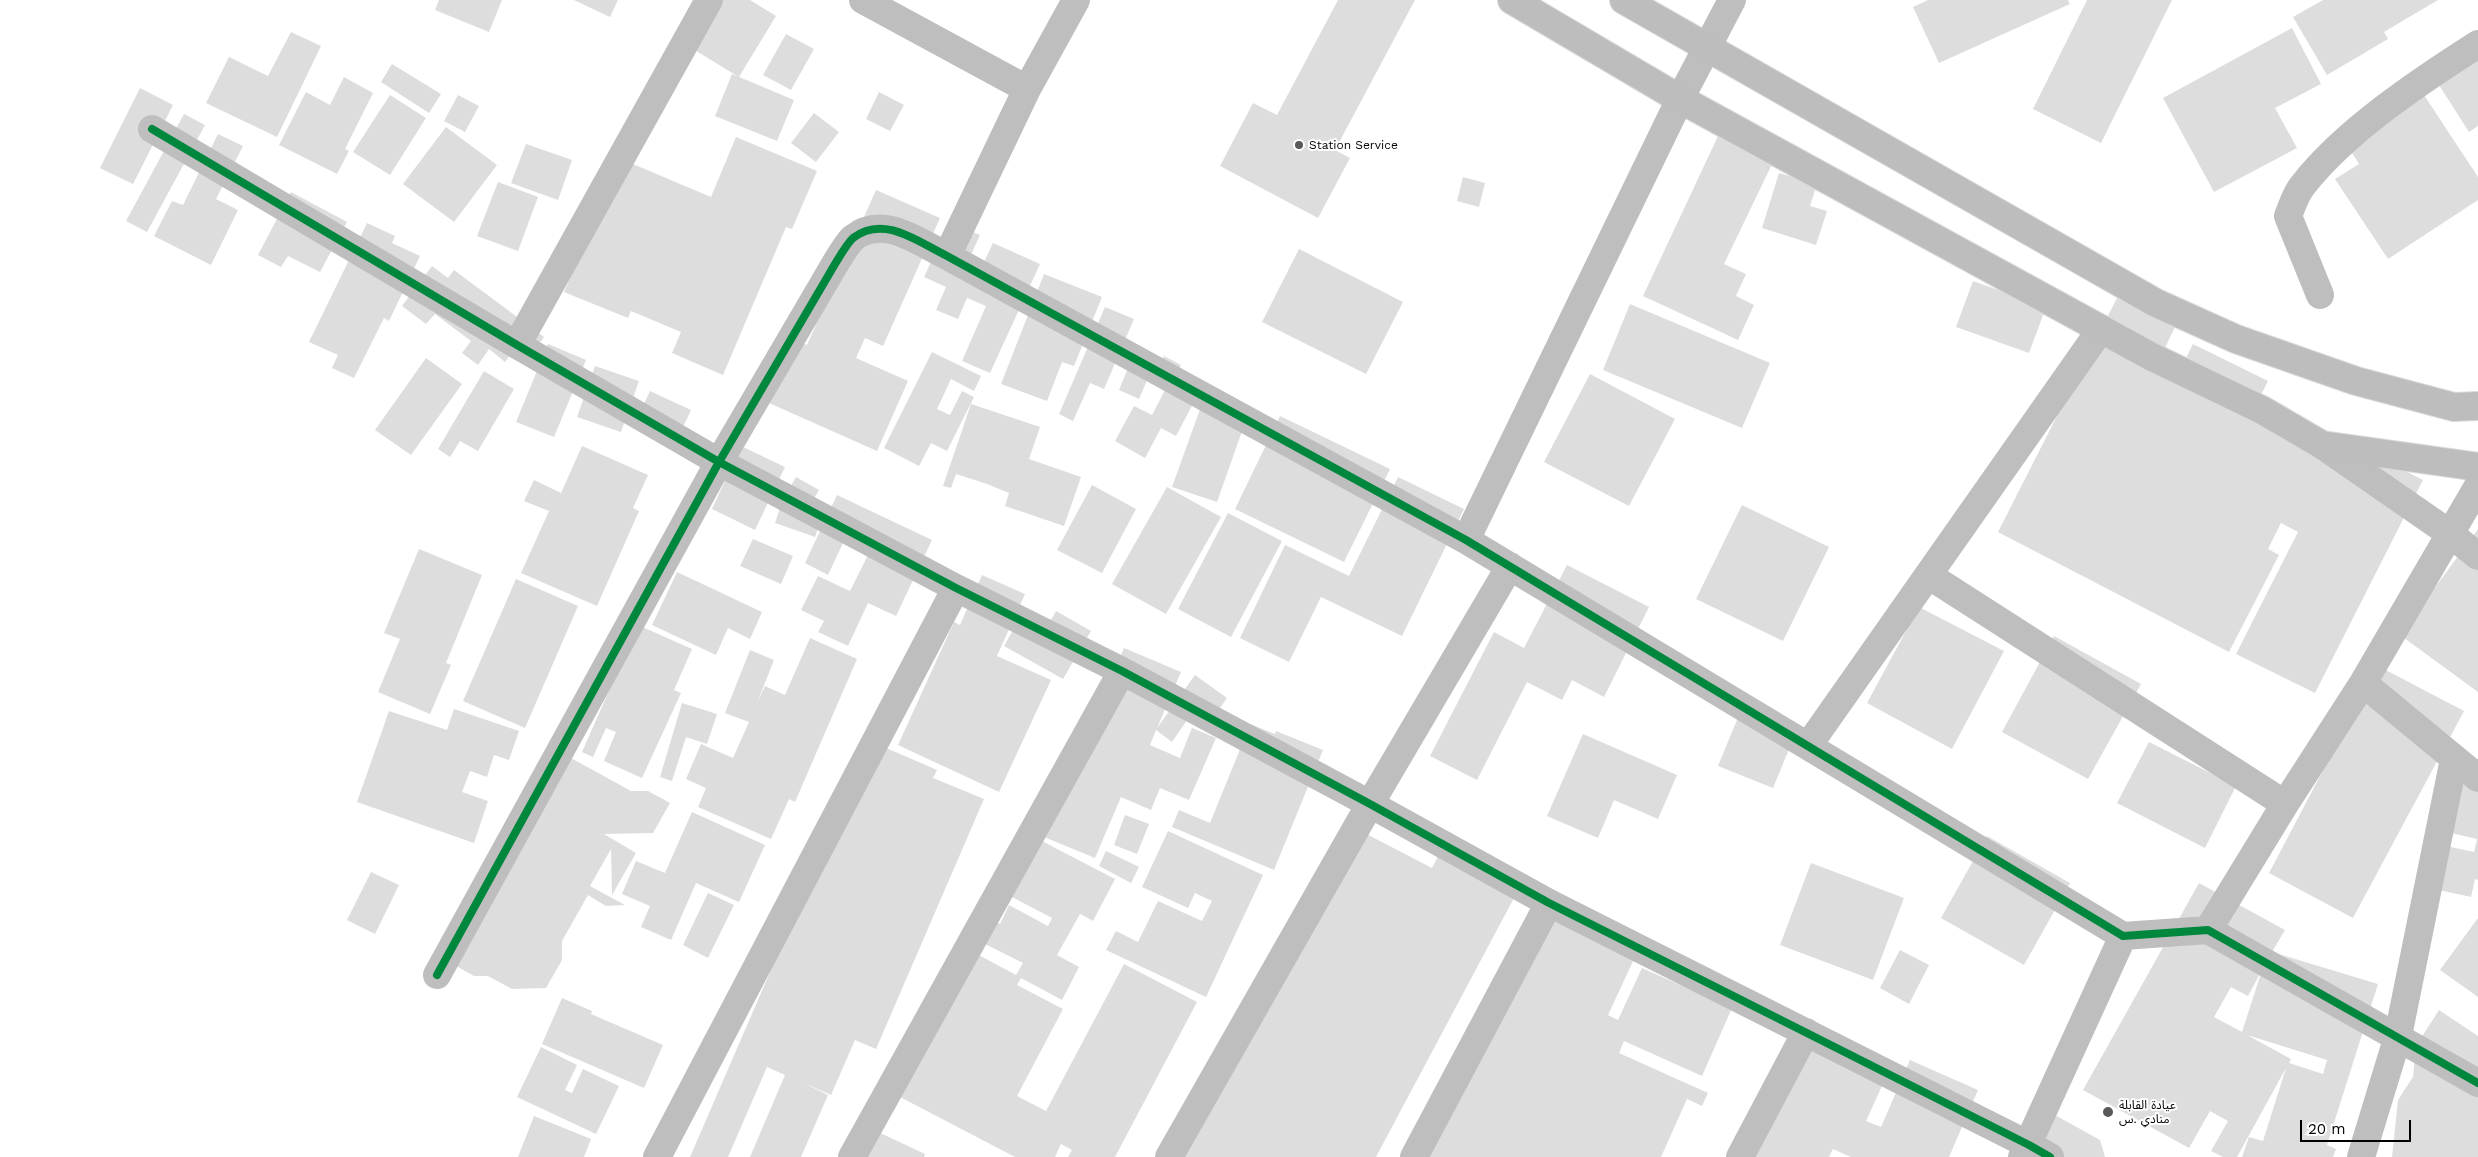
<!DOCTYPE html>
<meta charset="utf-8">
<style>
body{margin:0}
#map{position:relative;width:2478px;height:1157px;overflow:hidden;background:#fff;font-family:"Work Sans",sans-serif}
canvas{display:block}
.scale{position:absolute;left:2300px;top:1120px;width:111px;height:22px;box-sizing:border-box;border:2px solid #000;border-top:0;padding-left:6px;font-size:15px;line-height:18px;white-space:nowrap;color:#000;-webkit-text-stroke:4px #fff;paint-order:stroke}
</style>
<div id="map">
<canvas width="2478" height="1157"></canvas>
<div class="scale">20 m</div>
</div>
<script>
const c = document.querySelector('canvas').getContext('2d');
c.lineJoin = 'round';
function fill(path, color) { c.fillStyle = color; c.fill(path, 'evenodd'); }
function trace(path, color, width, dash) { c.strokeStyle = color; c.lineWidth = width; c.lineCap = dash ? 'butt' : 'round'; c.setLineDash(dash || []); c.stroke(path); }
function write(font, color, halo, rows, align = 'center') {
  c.font = font + ' "Work Sans","Noto Sans Arabic",sans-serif'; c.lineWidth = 4; c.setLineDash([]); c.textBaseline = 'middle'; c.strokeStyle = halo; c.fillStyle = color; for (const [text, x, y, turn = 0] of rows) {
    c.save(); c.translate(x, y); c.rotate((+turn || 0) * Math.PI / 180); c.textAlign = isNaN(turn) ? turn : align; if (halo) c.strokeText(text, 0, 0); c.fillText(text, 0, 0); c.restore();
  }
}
const building = new Path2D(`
 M439 0H502L489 32 435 10Z
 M574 0H618L610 17Z
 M716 0H750L776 16 739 77 688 46Z
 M1338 0H1415L1335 150 1350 158 1318 218 1220 166 1253 103 1277 115Z
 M1928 0H2068L2070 4 1939 63 1913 7Z
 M2087 0H2172L2101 143 2033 109Z
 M2323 0H2438L2384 32 2388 39 2327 75 2293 17Z
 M2292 28 2321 84 2275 108 2297 148 2214 192 2163 98Z
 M291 32 321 46 277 137 206 103 229 57 268 76Z
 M786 34 814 49 791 90 763 75Z
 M2478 48V126L2469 132 2437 82Z
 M392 64 441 94 429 113 381 82Z
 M732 74 794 100 777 141 715 116Z
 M344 77 373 93 345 149 349 151 337 174 279 145 306 92 330 105Z
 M140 88 173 105 133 184 100 168Z
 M879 92 904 105 890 131 866 119Z
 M390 95 426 118 390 175 353 152Z
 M458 95 479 106 465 132 444 121Z
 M2424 95 2478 177V200L2388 259 2335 179 2359 164 2347 145Z
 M814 113 839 132 816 162 791 143Z
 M184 114 205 125 147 232 126 221Z
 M446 127 497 165 454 222 403 184Z
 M218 134 243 146 216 199 238 210 211 265 154 236 172 201 183 205Z
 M1719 134 1774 160 1724 264 1746 274 1736 296 1754 305 1738 340 1643 296Z
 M736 137 817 171 792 229 786 227 723 375 672 353 681 332 631 311 628 318 564 292 621 159 711 197Z
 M526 144 572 160 558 200 511 183Z
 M1779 173 1817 184 1810 206 1827 211 1816 245 1762 228Z
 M1463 177 1485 183 1479 207 1457 201Z
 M498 182 538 197 518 251 477 236Z
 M876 190 940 218 883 346 865 338 856 358 908 381 877 451 769 403 797 340 807 345Z
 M291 192 347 222 320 272 288 256 281 267 258 255Z
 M950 222 980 235 960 279 973 285 993 243 1040 264 990 373 962 361 986 306 967 298 958 319 936 310 946 287 924 277Z
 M367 223 395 236 392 243 420 256 389 321 384 318 354 378 332 368 338 355 309 342Z
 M1299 249 1403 302 1366 374 1262 322Z
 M432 266 448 278 454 270 544 337 533 352 520 342 505 362 489 349 478 365 462 353 471 341 435 314 426 324 402 306Z
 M1044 274 1102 297 1074 366 1062 362 1047 401 1001 384Z
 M1973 281 2046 307 2029 353 1956 327Z
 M2117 298 2175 327 2163 352 2184 362 2193 344 2268 381 2260 397 2423 480 2315 693 2236 654 2298 532 2281 523 2268 549 2279 555 2229 652 1998 532Z
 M1630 304 1770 363 1742 428 1603 370Z
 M1105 307 1134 319 1104 389 1090 383 1073 421 1059 414Z
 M548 344 586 360 554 437 516 422Z
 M1136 349 1157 357 1139 399 1119 390Z
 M932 352 981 376 974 391 951 379 937 409 950 415 962 391 974 397 947 451 931 443 919 466 884 448Z
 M1164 356 1181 365 1173 381 1198 394 1176 436 1161 428 1145 458 1115 441 1134 406 1152 415 1166 388 1151 380Z
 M426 358 462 384 411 455 375 430Z
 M595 366 639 381 621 432 577 417Z
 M484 371 514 389 478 451 460 441 450 457 438 449Z
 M1590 374 1675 419 1629 506 1544 462Z
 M650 391 691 410 676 442 635 423Z
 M1203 401 1247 417 1217 502 1172 487Z
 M971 404 1040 427 1029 459 1081 477 1064 526 1005 506 1009 493 987 484 956 474 951 488 943 486Z
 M1280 416 1390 469 1344 562 1235 509Z
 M582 446 648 475 633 508 639 511 597 606 521 573 549 511 524 501 534 480 561 493Z
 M741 446 785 467 755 530 712 509Z
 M796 477 819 490 810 505 787 493Z
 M1398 477 1464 509 1402 636 1321 597 1289 662 1240 638 1285 545 1349 576Z
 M1092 485 1136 509 1102 573 1057 550Z
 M1167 487 1221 517 1166 614 1112 584Z
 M837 495 932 540 896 616 868 603 848 646 818 632 824 621 801 610 818 576 850 591 868 555 843 543 828 575 805 563Z
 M783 499 823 514 815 537 775 523Z
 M1742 505 1829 547 1783 641 1696 599Z
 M1228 513 1282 541 1231 637 1178 609Z
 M2478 529V692L2400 635Z
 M753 539 793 556 781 584 740 566Z
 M419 549 482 575 446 663 451 665 430 714 378 692 400 639 384 633Z
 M1567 565 1649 607 1604 697 1572 680 1562 700 1527 682 1477 780 1430 756 1494 632 1524 648Z
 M677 572 762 612 750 639 728 628 716 655 652 625Z
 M982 575 1025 594 997 656 1051 680 999 792 898 745 954 622 960 625Z
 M516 579 578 606 525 728 463 701Z
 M1919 607 2004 651 1952 749 1867 703Z
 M1056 611 1091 631 1063 679 1004 646 1023 612 1047 627Z
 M638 625 692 649 674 690 681 693 642 778 604 761 616 732 606 728 593 757 582 752Z
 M2054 636 2141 684 2088 779 2002 732Z
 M810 638 857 659 795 802 789 799 771 839 698 807 706 788 686 779 701 744 733 758 749 722 725 713 750 650 774 660 757 703 765 686 785 695Z
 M1124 648 1181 672 1157 728 1195 675 1227 698 1209 724 1192 713 1172 742 1156 730 1150 745 1180 758 1192 728 1216 738 1189 800 1160 788 1151 810 1121 797 1095 858 1044 837Z
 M2378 666 2464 711 2353 918 2269 873Z
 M682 703 717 714 707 744 686 737 672 781 660 777Z
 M1744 703 1799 725 1773 788 1718 766Z
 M454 709 519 731 509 760 494 755 487 777 470 771 462 792 488 801 474 843 357 802 389 711 447 730Z
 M1230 716 1275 734 1276 731 1323 750 1274 870 1172 827 1179 810 1210 823 1245 737Z
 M1583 734 1677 775 1658 819 1614 800 1598 838 1547 816Z
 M870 741 937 770 933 778 984 799 876 1049 855 1040 831 1095 804 1083 828 1095 801 1157H750L785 1075 767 1067 728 1157H690Z
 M2149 742 2236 786 2205 848 2117 803Z
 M2464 756 2478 759V880L2475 879 2471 897 2430 888 2441 845 2474 852 2477 839 2447 832Z
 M571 758 631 791H648L670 803 653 833 604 834 636 853 612 895 611 849 590 886 625 905 606 906 588 895 562 941V960L546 988 512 989 488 976H474L451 963Z
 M692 812 765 845 739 902 696 883 671 940 641 927 650 906 622 894 636 861 665 873Z
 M1125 815 1149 824 1137 854 1114 845Z
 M1353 827 1432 868 1446 841 1523 881 1376 1157H1178Z
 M1168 831 1263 875 1206 997 1106 950 1116 931 1138 942 1158 901 1202 921 1212 901 1195 893 1188 908 1142 887Z
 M1987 836 2070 883 2024 965 1941 918Z
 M1040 840 1115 879 1093 921 1080 914 1057 955 1079 967 1062 1000 1021 978 1017 985 1063 1009 1017 1096 1046 1111 1124 964 1197 1002 1115 1157H1068L1072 1150 1061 1144 1055 1157H1015L900 1097 975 953 1016 975 1023 963 981 942 993 920 1000 924 1009 905 1048 926 1052 918 1010 896Z
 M1106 851 1139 867 1131 883 1099 866Z
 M1811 863 1904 898 1873 980 1780 945Z
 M371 872 399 885 375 934 347 920Z
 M2199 883 2285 930 2272 952 2378 984 2327 1145 2336 1149 2333 1157H2242L2249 1137 2263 1141 2286 1068 2237 1157H2223L2211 1151 2228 1121 2210 1111 2189 1148 2083 1090ZM2262 970 2242 1032 2214 1017 2231 987 2248 996ZM2247 1035 2327 1060 2323 1074 2289 1063 2291 1059Z
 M708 893 734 905 708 958 683 945Z
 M2478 918V997L2440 970Z
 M1549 919 1635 957 1608 1015 1618 1020 1642 968 1732 1008 1702 1076 1624 1041 1619 1053 1708 1093 1702 1106 1687 1099 1661 1157H1424Z
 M1900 950 1929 965 1909 1004 1880 988Z
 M562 998 592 1011 591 1014 663 1045 644 1088 542 1044Z
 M2439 1010 2478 1036V1157H2392L2398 1100 2413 1077 2416 1046Z
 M1809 1027 1892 1064 1866 1121 1881 1127 1910 1060 1978 1090 1949 1157H1851L1833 1149 1829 1157H1752Z
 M541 1047 577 1065 565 1090 572 1093 583 1069 619 1086 596 1134 517 1097Z
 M2055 1115 2100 1140 2105 1157H2031Z
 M534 1116 591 1139 584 1157H518Z
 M876 1131 925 1154 924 1157H863Z`);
const street = new Path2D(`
 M863 0 1027 89
 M152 129 517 345 719 462 956 588 1122 671 1370 804 1549 903 2029 1145 2050 1157
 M947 256 1027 89 1076 0
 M2320 295 2288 216C2292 206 2296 193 2303 185 2345 131 2420 81 2478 44
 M517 345 709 0
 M2322 445 2449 533 2478 556
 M1466 540 1680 99 1732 0
 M1928 575 2285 804
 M2363 683 2478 778
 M1808 746 2101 329
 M2208 930 2285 804 2363 683 2478 486
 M437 975 719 462 835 264C840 256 846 245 853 238 884 214 918 242 947 256L1466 540 2123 936 2208 930 2478 1083
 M657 1157 956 588
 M852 1157 1122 671
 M1169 1157 1370 804 1510 566
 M1414 1157 1549 903
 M1740 1157 1806 1032
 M2022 1157 2123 936
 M2361 1157 2398 1036 2454 759`);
const primary = new Path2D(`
 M1512 0 1680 99 2152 357 2262 410 2322 445 2478 467
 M1624 0 2156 303 2236 339 2356 381 2454 407 2478 406`);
const cycleway = new Path2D(`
 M152 129 517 345 719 462 956 588 1122 671 1370 804 1549 903 2029 1145 2050 1157
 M437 975 719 462 835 264C840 256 846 245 853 238 884 214 918 242 947 256L1466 540 2123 936 2208 930 2478 1083`);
const markers = [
 [1299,145,5,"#595959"],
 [2108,1112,6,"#595959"]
];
const poiNames = [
 ["Station Service",1309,145],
 ["عيادة القابلة",2119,1105],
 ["منادي .س",2119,1119]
];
fill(building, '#ddd');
trace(primary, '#dbdbdb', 30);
trace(street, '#bebebe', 28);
trace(primary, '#bdbdbd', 28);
trace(cycleway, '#00873e', 8);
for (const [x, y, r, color] of markers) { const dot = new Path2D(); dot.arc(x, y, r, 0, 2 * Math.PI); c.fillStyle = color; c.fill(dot); trace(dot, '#fff', 2); }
write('12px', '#000', '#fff', poiNames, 'left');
</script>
